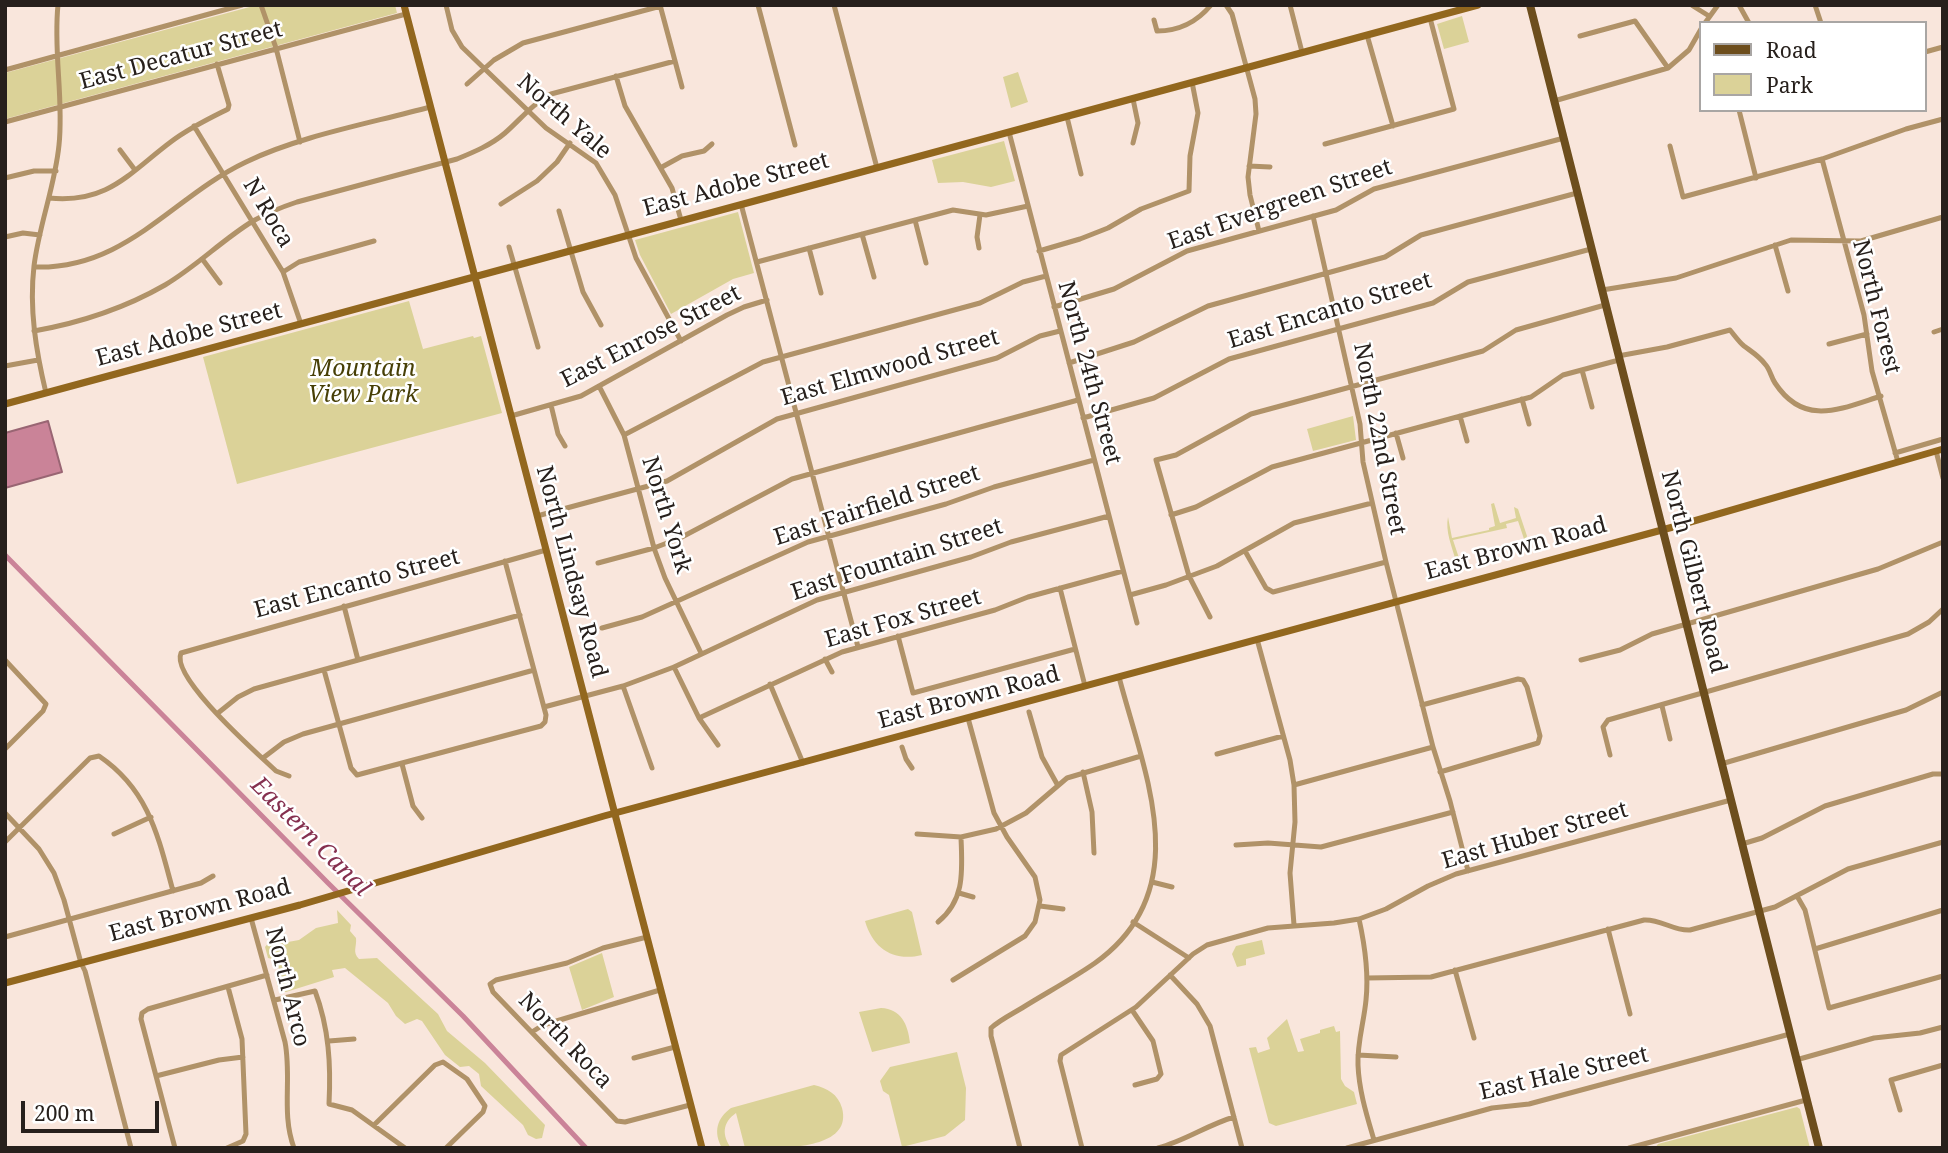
<!DOCTYPE html>
<style>
body{margin:0}
#map{position:relative;width:1948px;height:1153px;overflow:hidden;background:#f9e6dc;font-family:"Noto Serif",serif}
canvas{display:block}
.frame{position:absolute;inset:0;border:7px solid #27201c;pointer-events:none}
.legend{position:absolute;left:1699px;top:21px;width:228px;height:91px;box-sizing:border-box;background:#fff;border:2px solid #a9a6a4;margin:0;padding:9px 12px;list-style:none;font-size:21px;color:#27201c}
.legend li{display:flex;align-items:center;gap:14px;height:35px}
.legend b{width:35px;border:2px solid #a9a6a4}
.scale{position:absolute;left:21px;top:1101px;width:138px;height:32px;box-sizing:border-box;border:4px solid #27201c;border-top:0;padding-left:9px;font-size:21px;line-height:24px;white-space:nowrap;color:#27201c;-webkit-text-stroke:5px #fff;paint-order:stroke}
</style>
<div id="map">
<canvas width="1948" height="1153"></canvas>
<div class="frame"></div>
<ul class="legend">
<li><b style="height:9px;background:#6d4e1d"></b>Road</li>
<li><b style="height:19px;background:#dbd298"></b>Park</li>
</ul>
<div class="scale">200 m</div>
</div>
<script>
const c = document.querySelector('canvas').getContext('2d');
c.lineJoin = 'round';
function fill(path, color) { c.fillStyle = color; c.fill(path, 'evenodd'); }
function trace(path, color, width, dash) { c.strokeStyle = color; c.lineWidth = width; c.lineCap = dash ? 'butt' : 'round'; c.setLineDash(dash || []); c.stroke(path); }
function write(font, color, halo, rows, align = 'center') {
  c.font = font + ' "Noto Serif",serif'; c.lineWidth = 5; c.setLineDash([]); c.textBaseline = 'middle'; c.strokeStyle = halo; c.fillStyle = color; for (const [text, x, y, turn = 0] of rows) {
    c.save(); c.translate(x, y); c.rotate((+turn || 0) * Math.PI / 180); c.textAlign = isNaN(turn) ? turn : align; if (halo) c.strokeText(text, 0, 0); c.fillText(text, 0, 0); c.restore();
  }
}
const green = new Path2D(`
 M257 5H395L397 13 5 119V73Z
 M1462 16 1469 42 1444 49 1437 24Z
 M1018 72 1028 102 1011 108 1003 77Z
 M1004 141 1015 181 991 187 963 182 938 183 932 160Z
 M738 212 754 273 733 279 671 314 640 255 635 240Z
 M409 301 423 349 473 336 474 338 481 336 502 413 237 484 203 357Z
 M1353 416 1356 440 1313 451 1307 429Z
 M1494 503 1500 523 1516 518 1514 507 1518 509 1527 536 1525 542 1523 544 1524 539 1518 521 1506 524 1507 528 1453 540 1461 564 1456 561C1452 547 1445 531 1448 517L1452 538 1489 530V528L1495 526 1491 504Z
 M908 909 912 912 922 955C894 962 873 949 865 921Z
 M337 910 351 925 350 931 356 938C357 947 352 952 359 959L377 958 438 1014 447 1031 485 1063 545 1125 542 1138 536 1139 528 1135 523 1125 481 1086 479 1074 469 1066 460 1067 445 1055 422 1021 417 1019 405 1024 396 1016 388 1003 345 968 332 970 334 977 286 992 279 990 276 981 280 974 277 960 268 958 265 947 271 940 288 942 299 940 316 928 338 923Z
 M1262 940 1265 954 1246 959V965L1237 967 1232 954 1236 946Z
 M602 953 614 997 582 1010 569 967Z
 M881 1008C901 1009 908 1024 910 1043L872 1052 859 1012Z
 M1287 1019 1298 1052 1304 1051 1300 1039 1320 1033V1030L1334 1026 1336 1032 1340 1031 1341 1079 1345 1086 1354 1092 1357 1104 1276 1126 1269 1123 1249 1048 1256 1047 1258 1053 1270 1049 1267 1038Z
 M957 1052 966 1088 965 1120 945 1136 902 1147 889 1095 883 1091 880 1081 890 1067Z
 M814 1085C827 1088 838 1094 842 1108 854 1153 771 1148 745 1148L736 1113C722 1123 722 1135 731 1148H722C713 1132 717 1118 731 1108Z
 M1797 1107 1800 1109 1810 1148H1655L1658 1144Z`);
const water = new Path2D(`
 M48 421 62 472 5 488V433Z`);
const canal = new Path2D(`
 M5 555 328 883 463 1016 586 1148`);
const street = new Path2D(`
 M261 5 276 48 300 142
 M446 5 452 30 462 47 546 128 596 163 615 195 636 258 681 341
 M660 5 682 87
 M758 5 795 145
 M834 5 877 168
 M1226 5 1232 14 1255 99 1256 114 1248 177 1250 195 1259 231
 M1290 5 1302 52
 M1739 5 1749 23
 M1815 5 1821 23
 M1693 6 1709 16
 M1154 20 1157 31C1179 31 1197 22 1211 5
 M1705 23 1718 5
 M1367 35 1393 126
 M1580 36 1635 21 1668 68
 M1925 52 1943 47
 M5 70 242 5
 M616 76 625 106 672 188 681 220
 M467 84 494 60 523 43 661 6
 M1133 99 1138 123 1133 143
 M1554 101 1668 68 1689 50 1701 29
 M1739 110 1756 178
 M1067 117 1081 174
 M5 122 406 14
 M194 126 283 272 301 324
 M1009 132 1137 623
 M1325 144 1454 109 1430 18
 M1670 146 1683 197 1822 159 1906 129 1943 119
 M120 150 135 170
 M1822 159 1864 315 1872 371 1898 462
 M1249 166 1270 167
 M662 167 682 156 704 151 712 144
 M5 178 34 171H56
 M49 198C108 204 129 173 172 141 189 128 208 119 228 109L229 105 217 64
 M501 204 537 181 557 162 570 143
 M741 204 858 647
 M559 211 583 292 601 325
 M1313 216 1360 424 1363 462 1386 562 1433 747 1450 801 1468 871
 M915 220 926 263
 M862 234 874 277
 M5 237 23 233 40 235
 M1775 245 1788 291
 M509 247 538 347
 M809 248 821 293
 M979 248 977 237 980 215
 M1039 251 1080 239 1108 228 1141 209 1189 191 1190 156 1198 113 1192 82
 M203 260 220 283
 M757 262 953 210 986 215 1028 206
 M34 267C126 270 172 197 246 162 299 136 372 123 430 107
 M283 272 299 262 374 241
 M1602 290 1676 278 1791 240 1861 241 1943 217
 M1054 307 1114 289 1187 251 1336 210 1374 189 1564 138
 M34 331C79 323 125 308 165 285 197 266 222 240 253 221 267 213 282 207 297 202L457 159C474 152 491 145 505 133 521 119 532 104 551 94L675 61
 M1934 332 1943 329
 M1829 344 1867 334
 M1618 356 1667 347 1730 330C1735 336 1739 342 1744 346 1752 352 1759 356 1765 364 1770 369 1771 377 1775 383 1804 427 1840 409 1881 396
 M1069 363 1134 342 1208 306 1385 257 1421 235 1577 193
 M5 366 38 360
 M1582 370 1592 407
 M599 386 624 435 654 548 665 578 701 653
 M46 393C36 351 29 309 34 266 39 225 55 186 59 145 64 99 53 52 58 5
 M1522 399 1529 424
 M551 405 558 434 565 446
 M511 416 581 396 727 315 744 307 767 300
 M1460 416 1467 441
 M1083 418 1154 398 1229 359 1433 303 1468 282 1591 249
 M1396 433 1403 458
 M624 435 763 362 980 303 1023 282 1046 276
 M1936 451 1943 478
 M1895 453 1943 439
 M1171 515 1196 507 1272 467 1531 397 1563 375 1619 360
 M537 516 667 481 777 419 997 358 1040 336 1060 331
 M1245 551 1266 588 1273 592 1386 562
 M598 563 654 548 680 538 792 479 1078 400
 M1060 588 1085 686
 M1130 595 1166 585 1217 566 1294 523 1372 503
 M344 606 358 660
 M1210 617 1189 576 1156 460 1176 455 1251 414 1483 351 1516 330 1605 305
 M602 628 642 617 808 542 946 504 994 487 1094 460
 M898 636 913 693 1075 649
 M1257 639 1290 760 1294 785 1295 822 1290 873 1294 925
 M825 659 832 672
 M5 660 46 704 43 711 5 749
 M1581 660 1620 650 1652 634 1878 569 1943 542
 M674 667 699 718 718 745
 M324 670 351 768 357 775 541 726 545 722 546 715 505 561
 M770 684 803 763
 M623 686 652 768
 M1422 705 1518 679 1523 680 1527 687 1540 736 1538 743 1440 772
 M1662 706 1670 739
 M544 707 623 686 674 667 817 600 971 557 1011 542 1109 516
 M1029 712 1042 757 1057 784
 M218 713 238 697 254 689 520 615
 M699 718 842 652 995 610 1028 597 1123 571
 M902 747 906 759 912 768
 M1217 754 1283 736
 M1610 755 1603 727 1608 720 1908 634 1929 622 1943 609
 M263 758 284 742 303 734 534 670
 M402 764 413 806 422 818
 M1721 764 1906 710 1943 692
 M1083 772 1092 812 1094 853
 M289 776 276 771C257 753 170 677 181 653L546 550
 M1294 785 1433 747
 M5 813 39 849 54 873 64 900 81 963 85 971 131 1148
 M114 834 151 817
 M917 834 961 837 996 829 1026 813 1067 778 1141 756
 M5 842 90 758 99 756C149 790 158 836 173 891
 M1742 844 1762 838 1825 806 1933 774H1943
 M1236 845 1268 843 1321 847 1453 812
 M1152 882 1172 887
 M959 893 973 897
 M1797 896 1805 910 1829 1008 1943 976
 M1040 906 1063 909
 M251 918 285 1042C292 1078 281 1113 294 1148
 M1359 919C1365 946 1369 972 1366 1000 1364 1022 1357 1043 1358 1065 1359 1091 1367 1116 1374 1140
 M938 922C966 899 962 869 961 837
 M1133 922 1189 958
 M1608 929 1630 1014
 M5 937 201 883 213 876
 M647 937 603 948 567 963 496 980 490 984 493 992 617 1121 625 1122 690 1105
 M1815 949 1943 910
 M1455 970 1474 1038
 M1170 975 1197 1004 1210 1026 1242 1148
 M1367 978 1431 977 1644 920C1661 919 1673 931 1690 930L1775 907 1848 869 1943 842
 M953 980 1025 936 1035 922 1040 900 1035 877 1007 837 994 813 968 718
 M275 1000 315 991C329 1028 331 1065 329 1104L352 1110 405 1148
 M1132 1010 1153 1041 1161 1074 1157 1079 1135 1085
 M532 1032 543 1025 660 990
 M329 1041 354 1039
 M1358 1055 1396 1057
 M634 1058 675 1047
 M1796 1060 1874 1038 1920 1033 1943 1027
 M156 1076 219 1060 243 1057
 M1900 1110 1891 1080 1943 1065
 M374 1125 435 1065 443 1062 467 1079 485 1106 483 1112 446 1148
 M175 1148 141 1019 142 1013 148 1009 267 975
 M227 1148 243 1141 246 1134 242 1039 228 987
 M1020 1148 991 1036V1028C1000 1020 1012 1014 1022 1008 1046 993 1072 979 1095 963 1198 890 1144 773 1119 677
 M1082 1148 1060 1061 1061 1055 1136 1007 1193 954 1207 945 1268 928 1334 923 1359 919 1386 909 1428 886 1456 874 1731 800
 M1158 1148C1185 1141 1207 1125 1234 1117
 M1347 1148 1492 1108 1529 1104 1790 1034
 M1629 1148 1806 1100`);
const secondary = new Path2D(`
 M404 5 702 1148
 M5 404 1478 5
 M5 983 300 905 604 816 1673 527 1943 449`);
const primary = new Path2D(`
 M1530 5 1819 1148`);
const streetNames = [
 ["East Decatur Street",181,56,-15],
 ["North Yale",564,117,41],
 ["East Adobe Street",736,185,-15],
 ["East Evergreen Street",1280,205,-19],
 ["N Roca",268,213,59],
 ["North Forest",1876,307,76],
 ["East Encanto Street",1330,311,-17],
 ["East Adobe Street",189,335,-15],
 ["East Enrose Street",651,337,-27],
 ["East Elmwood Street",890,368,-16],
 ["North 24th Street",1089,373,75],
 ["North 22nd Street",1379,439,79],
 ["East Fairfield Street",877,506,-18],
 ["North York",666,515,73],
 ["East Brown Road",1516,549,-15],
 ["East Fountain Street",897,560,-18],
 ["North Lindsay Road",571,572,75],
 ["North Gilbert Road",1693,572,76],
 ["East Encanto Street",357,584,-15],
 ["East Fox Street",903,619,-16],
 ["East Brown Road",969,698,-15],
 ["East Huber Street",1535,836,-16],
 ["East Brown Road",200,911,-15],
 ["North Arco",287,987,76],
 ["North Roca",565,1041,46],
 ["East Hale Street",1564,1074,-13]
];
const parkNames = [
 ["Mountain",363,369],
 ["View Park",363,395]
];
const waterNames = [
 ["Eastern Canal",310,837,45]
];
fill(green, '#dbd298');
fill(water, '#ca8398');
trace(water, '#996573', 2);
trace(canal, '#ca8398', 5);
trace(street, '#b09268', 5);
trace(secondary, '#92671e', 7);
trace(primary, '#6d4e1d', 8);
write('23px', '#27201c', '#fff', streetNames);
write('italic 23px', '#473f06', '#fff', parkNames);
write('italic 24px', '#85304f', '#fff', waterNames);
</script>
